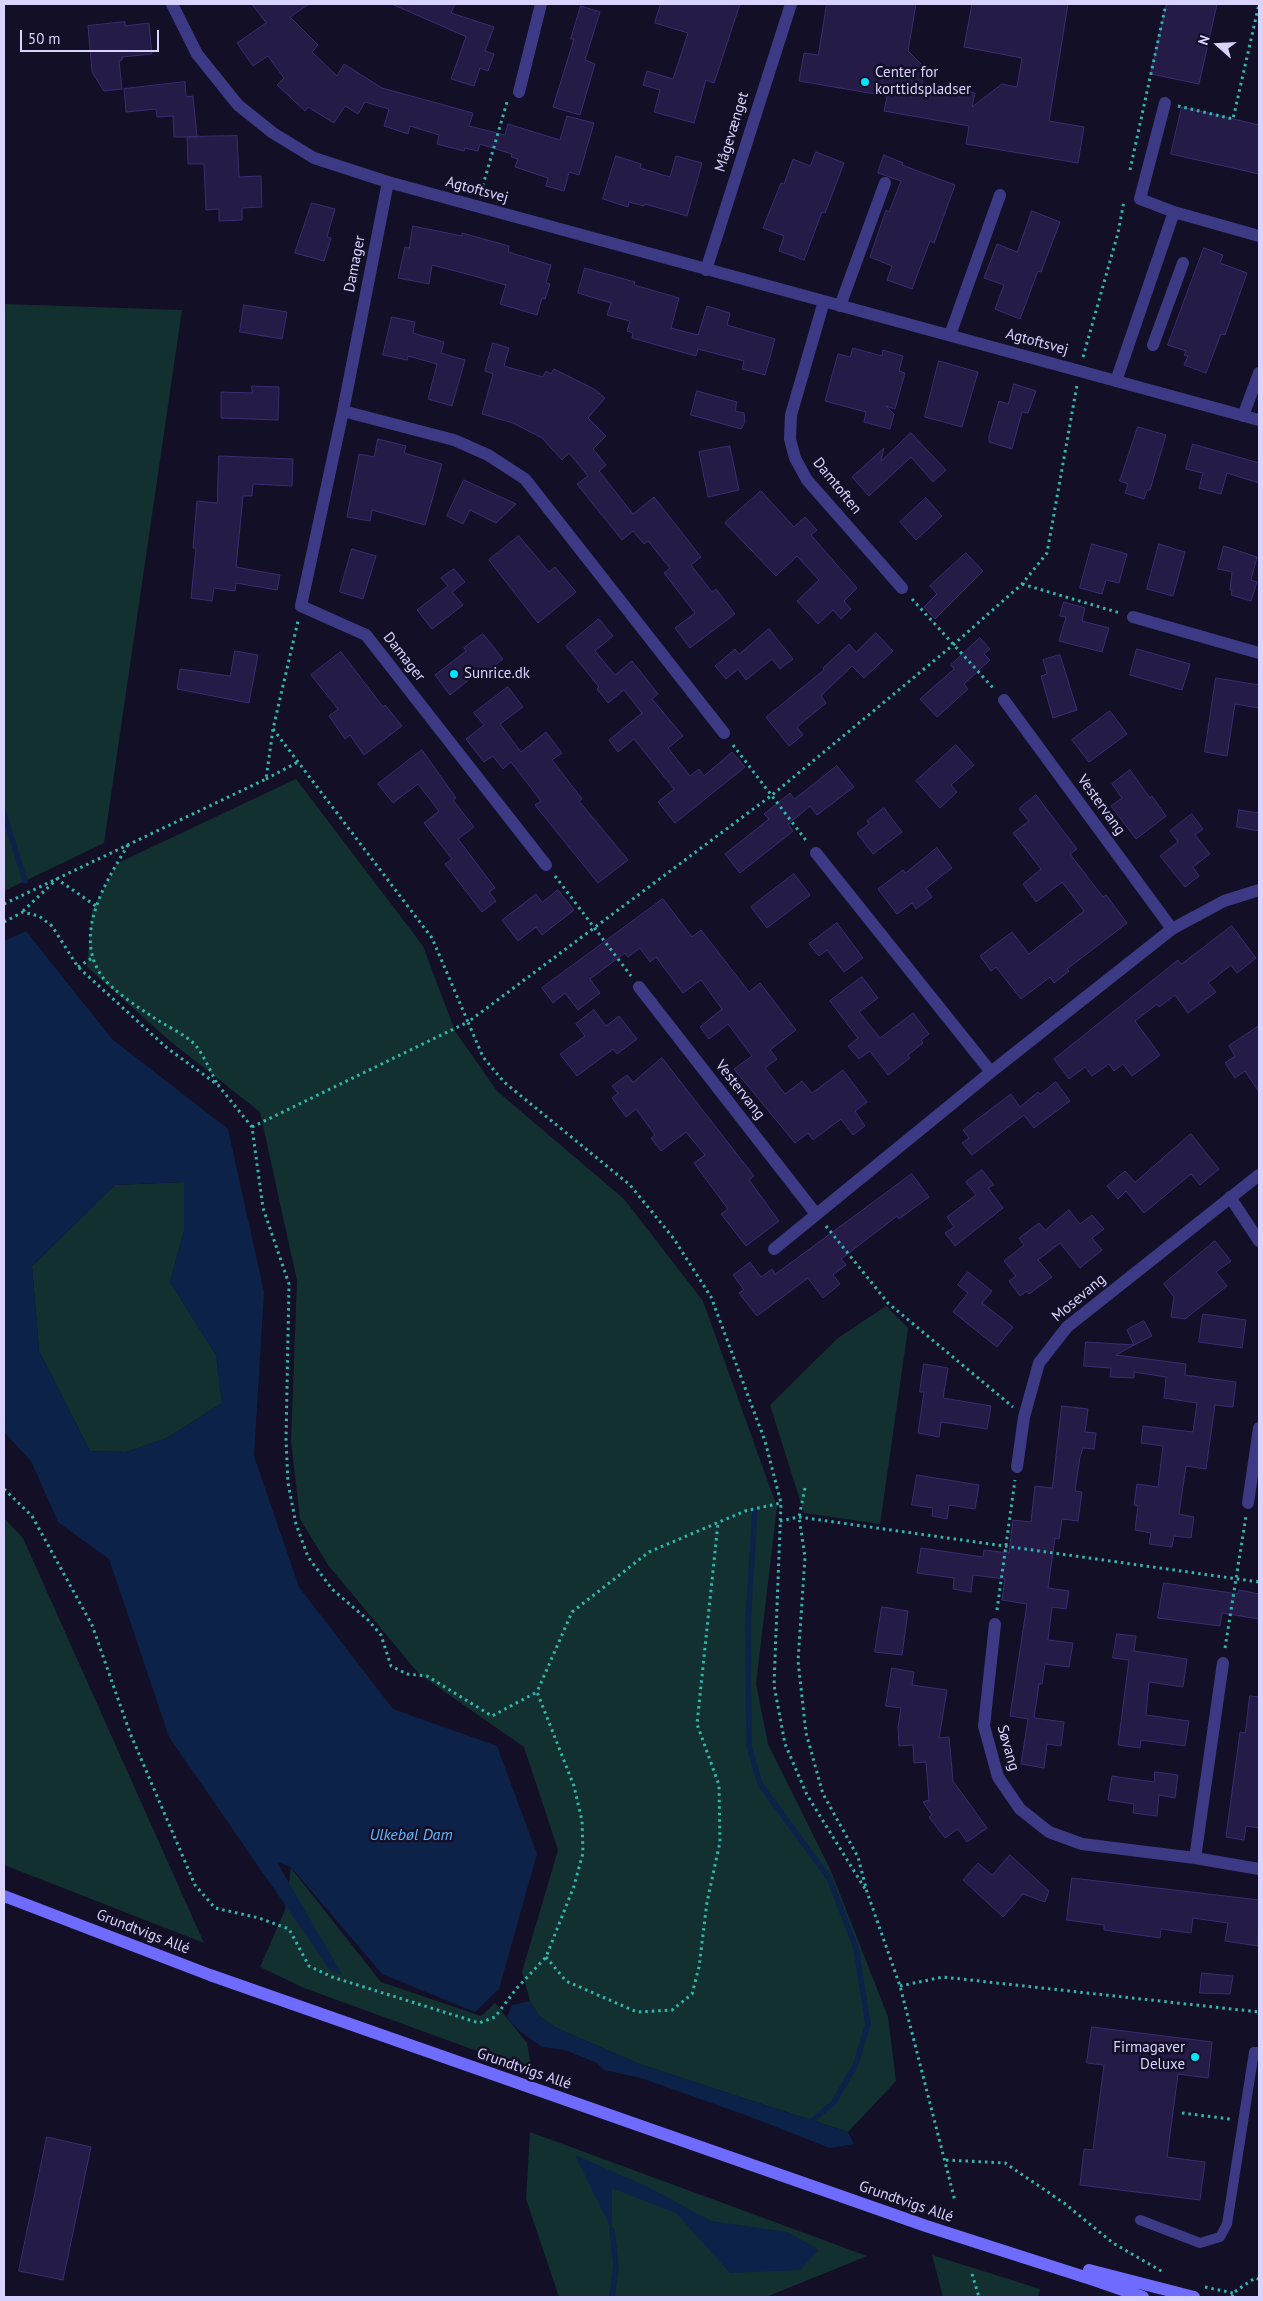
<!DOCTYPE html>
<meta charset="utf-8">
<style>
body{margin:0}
#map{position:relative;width:1263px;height:2301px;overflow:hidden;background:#130f26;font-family:"PT Sans",sans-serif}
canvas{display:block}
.frame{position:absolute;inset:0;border:5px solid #d9d4ff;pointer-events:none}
.north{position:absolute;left:1193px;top:20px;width:50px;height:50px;-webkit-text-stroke:4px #130f26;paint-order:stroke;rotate:289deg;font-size:14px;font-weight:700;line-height:20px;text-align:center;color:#d9d4ff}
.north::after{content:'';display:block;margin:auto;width:18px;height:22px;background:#d9d4ff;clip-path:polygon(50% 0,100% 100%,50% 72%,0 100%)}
.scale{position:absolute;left:20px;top:30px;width:139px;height:22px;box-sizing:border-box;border:2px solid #d9d4ff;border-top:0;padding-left:6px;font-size:15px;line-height:18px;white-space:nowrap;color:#d9d4ff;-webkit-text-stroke:4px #130f26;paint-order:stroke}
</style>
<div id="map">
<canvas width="1263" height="2301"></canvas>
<div class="frame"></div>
<div class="north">N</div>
<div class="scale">50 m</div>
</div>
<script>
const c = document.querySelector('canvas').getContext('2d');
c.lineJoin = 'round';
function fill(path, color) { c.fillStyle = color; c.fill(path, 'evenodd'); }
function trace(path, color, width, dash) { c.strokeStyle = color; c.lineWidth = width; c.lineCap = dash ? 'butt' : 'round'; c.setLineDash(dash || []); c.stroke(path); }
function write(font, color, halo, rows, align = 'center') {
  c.font = font + ' "PT Sans",sans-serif'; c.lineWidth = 5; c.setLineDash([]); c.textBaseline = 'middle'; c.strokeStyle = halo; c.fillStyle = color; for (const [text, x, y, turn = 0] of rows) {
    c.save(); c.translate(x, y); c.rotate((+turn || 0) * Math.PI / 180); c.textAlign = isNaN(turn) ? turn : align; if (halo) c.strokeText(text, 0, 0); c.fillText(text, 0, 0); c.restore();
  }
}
const green = new Path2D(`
 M4 304 182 310 104 843 4 891Z
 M296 779 423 946 455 1031 497 1091 624 1199 703 1301 777 1507 756 1684 768 1744 831 1871 888 2017 896 2081 848 2132 642 2065 556 2028 539 2016 530 2001 522 1972 558 1850 524 1747 419 1674 328 1565 300 1519 291 1441 297 1281 260 1112 171 1042 87 967 92 910 118 863Z
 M184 1182V1231L170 1282 216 1355 222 1403 167 1438 126 1452 90 1451 39 1351 32 1266 115 1185Z
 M886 1306 908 1328 880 1524 804 1513 770 1405 838 1338Z
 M4 1518 23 1538 204 1943 4 1865Z
 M291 1868 381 1982 481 2016 495 2003 527 2043 532 2071 304 1988 260 1967 285 1910Z
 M530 2132 867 2256 766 2297H559L526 2199Z
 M932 2255 1040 2289 1038 2297H943Z`);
const water = new Path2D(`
 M26 931 112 1039 228 1129 264 1292 254 1456 299 1587 393 1709 497 1746 537 1854 499 1989 475 2012 382 1974 291 1867 277 1862 343 1976 330 1970 169 1737 109 1559 58 1522 31 1461 4 1432V941ZM184 1182V1231L170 1282 216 1355 222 1403 167 1438 126 1452 90 1451 39 1351 32 1266 115 1185Z
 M530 2001 539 2016 556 2028 642 2065 848 2132 854 2144 830 2148 748 2116 641 2078 604 2070 597 2063 565 2050 542 2047 518 2030 507 2017 512 2005Z
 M575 2155 648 2187 711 2221 788 2232 819 2250 800 2270 730 2273 676 2213 612 2188V2230Z`);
const stream = new Path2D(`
 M4 813 25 881
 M755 1510 748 1621 749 1746 760 1784 829 1878 856 1948 868 2024 856 2064 834 2102 812 2121 806 2122
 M612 2230 616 2265 612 2297`);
const building = new Path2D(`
 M252 4H309L290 17 318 45 312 52 337 76 344 64 382 88 473 113 469 126 505 135 508 124 560 140 567 116 594 123 579 175 569 172 564 191 546 186 548 178 515 167 518 159 511 157 512 154 480 144 478 151 465 148 464 151 437 144 439 135 410 126 408 134 384 126 389 109 365 102 358 114 345 106 334 123 308 107 305 111 277 85 284 78 268 56 253 66 237 43 266 23Z
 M392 4H455L451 13 494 27 485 51 494 54 488 71 480 68 474 86 451 79 466 37Z
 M661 4H740L714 83 706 80 694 123 654 112 660 90 643 85 647 71 673 79 688 33 655 23Z
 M827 4H916L908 51 924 67 922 84 975 93 972 107 1002 84 1017 87 1022 58 964 47 972 4H1068L1049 121 1084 127 1078 163 966 144 969 126 884 111 887 96 799 81 804 53 818 55Z
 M1167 4H1217L1199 84 1151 74Z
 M581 6 600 12 585 60 595 64 580 115 553 107 574 39H571Z
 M125 22V26L149 23 152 54 122 57V60L119 61 122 89 104 91 92 72 88 26Z
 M185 82 186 97 193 96 197 137H174L173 116 157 117 156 109 126 112 124 89Z
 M1182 107 1259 125V174L1171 154Z
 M237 136 239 177 261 176 262 207 242 208V220L219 221V209L206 210 204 164H188L187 137Z
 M816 152 844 163 825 213 822 212 804 260 779 251 784 236 763 228 781 183 784 184 793 159 810 166Z
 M884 155 903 163 902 165 955 185 934 243 930 241 912 289 887 280 892 266 870 257 886 210 889 212 901 181 878 173Z
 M616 156 641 164 640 168 670 177 676 156 702 163 687 216 645 204 644 206 629 202 628 207 603 199Z
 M312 203 335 209 327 237 331 238 324 261 295 253Z
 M1032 211 1060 222 1041 272 1038 271 1020 319 995 309 1004 285 984 278 997 244 1017 252Z
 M413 226 462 236V233L509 246 508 252 551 265 546 283 550 284 545 299 542 298 537 315 500 304 506 285 463 273 432 265 429 284 398 278 405 247 409 248Z
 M1204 248 1223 255 1220 263 1247 273 1225 335 1221 334 1206 373 1184 365 1188 356 1184 355 1186 351 1168 345Z
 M585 268 635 282 634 285 679 298 671 328 698 335 707 306 730 313 727 325 775 339 765 375 742 369 744 361 698 349 696 356 632 338 633 333 627 331 630 321 607 315 611 303 578 293Z
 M244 305 287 312 282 339 240 332Z
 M392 317 415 322 413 333 444 342 441 353 465 360 452 406 428 399 437 364 408 356 407 360 383 355Z
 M493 343 509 348 504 366 543 377 546 371 551 374 554 369 594 389 605 398 588 418 606 436 593 449 606 465 599 471 633 514 654 497 701 557 691 565 712 592 716 589 735 614 690 648 675 628 695 613 664 573 670 568 648 541 644 544 633 531 622 540 577 484 588 476 569 453 562 460 542 438 513 423 482 414 493 374 485 371Z
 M853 348 882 356 883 350 903 356 899 371 905 373 895 409 886 406 894 414 890 429 864 422 866 412 825 401 838 354 850 357Z
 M939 361 978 372 962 427 925 417Z
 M1014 384 1036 391 1028 413 1022 412 1012 449 989 442V436L999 401 1008 404Z
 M252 386 279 387 278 420 221 418V392L252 393Z
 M697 391 737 402 735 411 744 413 745 422 741 429 691 415Z
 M1138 427 1166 435 1150 490H1147L1144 499 1125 493 1128 484 1120 481Z
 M911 433 946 470 933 482 911 457 869 496 852 477 884 448 881 461Z
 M378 439 406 446 404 453 442 464 425 525 372 510 370 521 347 517 359 454 374 457Z
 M1193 444 1259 463V483L1227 473 1221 494 1199 488 1203 473 1186 469Z
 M730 446 728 448 730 447 739 490 708 497 699 452Z
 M219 456 293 459 292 486 253 484 252 496H243L236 567 280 575 277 590 236 583 235 591 214 588 212 601 191 598 196 548H193L197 501 217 503Z
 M464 480 516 504 496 523 470 510 463 524 447 516Z
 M761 491 794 527 805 517 817 530 811 535 857 588 844 601 851 609 841 619 833 610 818 624 797 601 819 580 797 556 776 576 725 523Z
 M926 498 942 516 916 540 900 522Z
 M519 536 549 572 555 567 576 592 538 623 489 560Z
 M1092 544 1127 554 1119 583 1106 580 1102 594 1080 588Z
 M1159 544 1185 552 1173 596 1147 589Z
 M1224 546 1257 557 1251 580 1257 582 1251 601 1231 595 1232 590H1230L1232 572 1218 569Z
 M352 549 376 556 363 599 340 592Z
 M966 553 983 571 935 619 924 607 937 594 930 586Z
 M454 569 465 582 452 592 463 605 432 629 417 610 448 586 441 578Z
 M1064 602 1085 608 1082 621 1109 628 1102 652 1059 641 1066 617 1060 616Z
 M599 619 613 636 595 651 615 675 632 661 658 694 652 699 683 736 668 748 690 776 699 769 704 776 732 752 745 767 675 823 658 802 674 789 634 739 618 752 609 740 642 713 624 690 608 703 597 689 599 687 566 646Z
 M769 629 793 659 780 669 772 659 746 680 738 669 726 679 715 666 735 649 739 654Z
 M876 633 893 651 864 678 852 666 821 696 826 703 797 727 803 735 789 746 766 717 824 670 823 668 849 644 856 652Z
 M483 634 503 659 484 674 481 670 450 695 435 675 466 651 464 648Z
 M980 638 990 649 984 654 990 660 964 684 968 689 937 717 920 699 954 669 951 665Z
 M1137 649 1190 664 1182 690 1130 675Z
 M235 651 258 655 249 703 177 689 180 669 230 676Z
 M341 652 383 707 385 705 402 726 364 755 350 735 345 739 329 716 338 709 311 675Z
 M1060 655 1077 710 1053 718 1041 676 1047 674 1043 660Z
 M1216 678 1259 685V708L1235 704 1227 756 1205 752Z
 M508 687 523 707 500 724 521 752 546 732 562 753 552 760 582 799 579 801 628 860 598 883 535 805 541 801 511 762 503 769 493 756 484 762 466 739 484 725 474 713Z
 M1110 711 1127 734 1089 762 1072 740Z
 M956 745 974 765 951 785 957 792 940 808 916 781Z
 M422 750 456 798 453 800 474 827 458 839 495 888 489 892 496 901 482 912 445 864 452 859 424 823 439 811 418 784 393 803 378 784Z
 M837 766 854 787 817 815 810 806 788 824 793 831 740 873 725 854 769 819 764 814 790 793 794 799Z
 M1130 770 1150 798 1152 796 1166 816 1136 839 1111 806 1122 798 1112 784Z
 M1036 795 1077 849 1070 854 1103 897 1106 895 1127 923 1067 969 1069 971 1054 983 1050 977 1021 999 996 967 991 971 980 956 1012 932 1029 954 1084 911 1062 882 1036 902 1023 884 1041 869 1013 833 1029 821 1019 809Z
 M884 808 902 832 873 854 857 833 869 824 867 821Z
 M1239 810 1259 813V831L1237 827Z
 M1192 814 1203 829 1195 835 1210 854 1193 867 1199 876 1185 887 1160 856 1178 842 1170 831Z
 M937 848 952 868 926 888 932 897 916 909 912 903 897 914 878 889 903 870 905 873Z
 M794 874 810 895 767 928 751 907Z
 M558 890 574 910 542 935 536 927 518 941 502 920 536 894 542 902Z
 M663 899 692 937 701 930 749 992 760 983 796 1030 770 1050 777 1059 765 1068 785 1094 802 1081 812 1093 843 1070 867 1102 855 1111 865 1126 853 1135 841 1119 813 1140 808 1133 795 1143 734 1069 752 1056 728 1024 709 1039 700 1027 722 1009 701 980 683 993 656 957 650 962 640 948 628 957 625 953 590 979 600 993 578 1010 565 993 553 1003 542 988Z
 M837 923 863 958 844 972 827 950 819 956 809 944Z
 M1232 926 1256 958 1237 973 1231 965 1208 983 1216 992 1188 1013 1175 995 1159 1007 1157 1004 1135 1021 1160 1055 1132 1076 1123 1064 1114 1071 1109 1064 1092 1076 1085 1067 1069 1079 1054 1059 1178 960 1181 964Z
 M862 977 878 998 859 1012 880 1038 913 1013 929 1034 921 1040 923 1043 908 1055 910 1058 888 1075 870 1051 859 1059 848 1046 858 1038 830 1001Z
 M594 1010 606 1026 619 1016 637 1039 617 1054 613 1049 577 1076 560 1054 585 1036 576 1024Z
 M1259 1026V1092L1245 1071 1235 1078 1225 1063 1235 1056 1229 1046Z
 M662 1058 754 1176 749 1180 779 1221 746 1246 721 1214 728 1209 694 1163 705 1155 686 1132 661 1151 651 1138 655 1135 636 1109 626 1117 612 1098 618 1093 612 1086 627 1075 633 1082Z
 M1056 1082 1070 1101 1034 1128 1024 1115 972 1155 962 1143 969 1138 963 1130 1011 1094 1020 1107 1038 1092 1040 1094Z
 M1191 1134 1219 1169 1200 1185 1191 1174 1144 1213 1126 1191 1118 1199 1107 1186 1125 1171 1135 1182Z
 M982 1170 994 1185 988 1188 1003 1208 955 1246 945 1233 954 1227 947 1217 976 1195 966 1182Z
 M912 1174 929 1197 899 1219 897 1216 841 1259 846 1265 833 1275 840 1284 823 1298 808 1278 757 1316 739 1293 744 1290 733 1275 750 1262 761 1277 772 1269 775 1274Z
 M1069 1210 1080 1224 1092 1215 1104 1229 1092 1238 1102 1250 1080 1268 1060 1243 1038 1260 1052 1277 1029 1294 1027 1291 1020 1296 1009 1281 1016 1276 1004 1261 1024 1245 1019 1238 1039 1223 1045 1230Z
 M1215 1241 1231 1261 1216 1272 1227 1286 1185 1319 1171 1317 1174 1297 1164 1284Z
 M968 1272 992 1291 982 1303 1013 1327 997 1347 953 1312 968 1293 958 1285Z
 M1203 1314 1246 1320 1242 1348 1199 1342Z
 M1144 1321 1152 1336 1134 1345 1127 1330Z
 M1086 1342 1134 1345 1116 1355 1186 1364 1185 1375 1236 1382 1233 1407 1215 1405 1206 1469 1186 1466 1179 1514 1194 1517 1191 1538 1174 1536 1172 1547 1149 1544 1151 1533 1135 1530 1138 1506 1134 1505 1137 1484 1158 1487 1163 1446 1141 1443 1143 1426 1193 1432 1197 1403 1164 1398 1166 1377 1134 1372V1378L1110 1377 1111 1368 1084 1366Z
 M924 1364 948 1368 943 1398 991 1406 987 1429 941 1422 939 1437 918 1433 924 1392H920Z
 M1062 1406 1088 1409 1085 1432 1096 1433 1094 1449 1083 1448 1080 1457 1075 1491 1082 1492 1078 1521 1062 1519 1059 1539 1055 1538 1048 1588 1069 1591 1066 1609 1052 1607 1048 1640 1073 1643 1069 1667 1045 1664 1042 1684H1039L1034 1718 1064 1722 1061 1746 1047 1744 1044 1768 1021 1764 1028 1719 1010 1716 1027 1604 1002 1600 1005 1579 973 1575 971 1592 953 1589 954 1578 917 1573 921 1548 983 1557 984 1550 1009 1553 1013 1520 1031 1522 1035 1486 1052 1488Z
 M917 1475 979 1485 975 1509 949 1505 947 1519 932 1516 933 1508 912 1505Z
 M1164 1583 1238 1594 1239 1590 1259 1594V1619L1222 1613 1220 1626 1158 1618Z
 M882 1607 908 1611 902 1655 875 1652Z
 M1117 1634 1136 1636 1134 1651 1187 1659 1183 1687 1149 1682 1146 1715 1189 1721 1185 1746 1141 1740 1140 1748 1118 1745 1129 1660 1113 1658Z
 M892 1668 914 1672 912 1685 947 1690 939 1738 949 1737 953 1781 987 1828 967 1842 958 1829 945 1838 929 1817 932 1815 923 1802 929 1800 926 1762 914 1763 913 1745 899 1746 898 1727 901 1708 886 1706Z
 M1250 1696 1259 1697V1828L1246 1826 1244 1840 1226 1837 1240 1732 1245 1733Z
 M1155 1772 1178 1775 1175 1798 1159 1795 1157 1816 1133 1813 1134 1804 1108 1800 1112 1776 1154 1782Z
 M1010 1855 1049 1891 1045 1902 1023 1894 1003 1917 963 1880 978 1863 992 1875Z
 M1072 1878 1259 1900 1258 1946 1225 1941 1228 1923 1193 1918 1191 1933 1161 1929 1160 1938 1104 1930V1925L1067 1920Z
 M1202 1973 1233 1976 1230 1994 1200 1993Z
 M1092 2027 1212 2042 1208 2078 1178 2074 1167 2157 1205 2162 1200 2200 1080 2185 1084 2149 1093 2150 1104 2065 1087 2063Z
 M47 2137 91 2147 63 2280 19 2271Z`);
const path = new Path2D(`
 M1178 106 1233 119 1259 4
 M1130 170 1166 4
 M481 192 507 102
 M1083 357 1118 233 1124 201
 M1022 584 1120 613
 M912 599 995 690
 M273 729 432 938 468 1022 772 795 953 645 1022 584 1047 553 1077 385
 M733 745 808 843
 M266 779 298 762
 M128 845C105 883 71 937 104 979 113 990 140 1009 153 1017 164 1025 189 1036 197 1047 205 1058 211 1072 217 1084
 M555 876 631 976
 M4 904 266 779 273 729 298 621
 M23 911 57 879 96 906
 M4 922 23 912 39 916 52 926 78 967 167 1048 218 1085 252 1127 263 1208 289 1284 286 1440 288 1483 296 1524 308 1557 332 1589 368 1620 381 1635 391 1666 407 1674 427 1676 492 1716 537 1692
 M78 967 92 958
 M252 1127 468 1022 483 1057 504 1082 630 1185 674 1239 711 1297 765 1441 781 1503 774 1685 785 1744 807 1795 867 1892
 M826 1226 888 1303 1013 1407
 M805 1488 799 1517 805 1557 798 1661 806 1733 823 1794 858 1857 867 1892 900 1986 955 2201
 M4 1489 32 1516 92 1625 130 1733 195 1885 215 1908 259 1918 289 1929 309 1966 332 1977 479 2023 495 2017 516 1989 546 1957 574 1886 583 1853 582 1821 574 1786 537 1692 572 1612 649 1552 745 1511 781 1503
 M780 1521 799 1517 1259 1582
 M997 1610 1015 1480
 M1225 1648 1246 1516
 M546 1957 566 1981 637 2012 672 2010 692 1994 699 1967 707 1902 720 1842 719 1785 697 1724 718 1523
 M900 1986 943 1977 1259 2012
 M1182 2113 1230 2119
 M946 2160 1005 2163 1064 2203 1113 2243 1163 2272
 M972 2274 979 2297
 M1205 2287 1233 2293
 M1232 2297 1233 2293 1255 2278 1259 2279`);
const lane = new Path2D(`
 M1140 2220 1200 2243 1220 2237 1227 2224 1254 2052H1259`);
const street = new Path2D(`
 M172 4 197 54 238 105 273 133 314 158 388 182 1259 420
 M519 92 541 4
 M1165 103 1140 199 1174 212 1259 236
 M388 182 343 411 301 606 366 635 546 865
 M706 270 791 4
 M824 301 791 415 790 439 795 458 807 480 902 588
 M840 306 885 183
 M950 335 1000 195
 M1153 345 1183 263
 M1116 381 1174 212
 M343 411 454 440 488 455 525 479 724 733
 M1243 416 1259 373
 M1133 617 1259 653
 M1004 700 1172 929
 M816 853 991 1072
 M639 987 816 1214
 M1230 1197 1259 1241
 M774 1249 991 1072 1172 929 1224 901 1259 890
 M1017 1467 1024 1417 1039 1363 1067 1327 1259 1175
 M1248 1503 1259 1428
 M995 1624 984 1726 998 1777 1020 1809 1049 1832 1082 1844 1195 1858 1259 1869
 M1195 1858 1223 1663`);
const secondary = new Path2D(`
 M4 1896 210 1975 926 2226 1094 2280 1143 2297
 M1089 2270 1194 2297`);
const markers = [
 [865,82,5,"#00e5ff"],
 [454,674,5,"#00e5ff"],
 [1195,2057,5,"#00e5ff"]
];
const poiNames = [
 ["Center for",875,73],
 ["korttidspladser",875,90],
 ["Sunrice.dk",464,674],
 ["Firmagaver",1185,2048,"right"],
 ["Deluxe",1185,2065,"right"]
];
const streetNames = [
 ["Mågevænget",732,132,-73],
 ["Agtoftsvej",477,190,15],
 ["Damager",355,264,-79],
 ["Agtoftsvej",1037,342,15],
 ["Damtoften",837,486,51],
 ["Damager",404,657,52],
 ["Vestervang",1101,805,54],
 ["Vestervang",740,1090,52],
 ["Mosevang",1079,1298,-40],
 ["Søvang",1008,1748,74],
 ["Grundtvigs Allé",143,1932,21],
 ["Grundtvigs Allé",524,2069,19],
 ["Grundtvigs Allé",906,2202,19]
];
const waterNames = [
 ["Ulkebøl Dam",411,1835]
];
fill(green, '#12302f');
fill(water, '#0c2248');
trace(stream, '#0c2248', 5.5);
fill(building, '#241b47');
trace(building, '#3b2d73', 1);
trace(path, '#2fb8b0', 3, [2.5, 4]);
trace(lane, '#3d3a85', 10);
trace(street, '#3d3a85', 12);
trace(secondary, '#6f6bff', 12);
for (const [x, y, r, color] of markers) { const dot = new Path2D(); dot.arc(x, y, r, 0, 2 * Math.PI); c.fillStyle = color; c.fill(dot); trace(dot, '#130f26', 2); }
write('15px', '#d9d4ff', '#130f26', poiNames, 'left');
write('15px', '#d9d4ff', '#130f26', streetNames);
write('italic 16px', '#62b6ff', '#130f26', waterNames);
</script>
